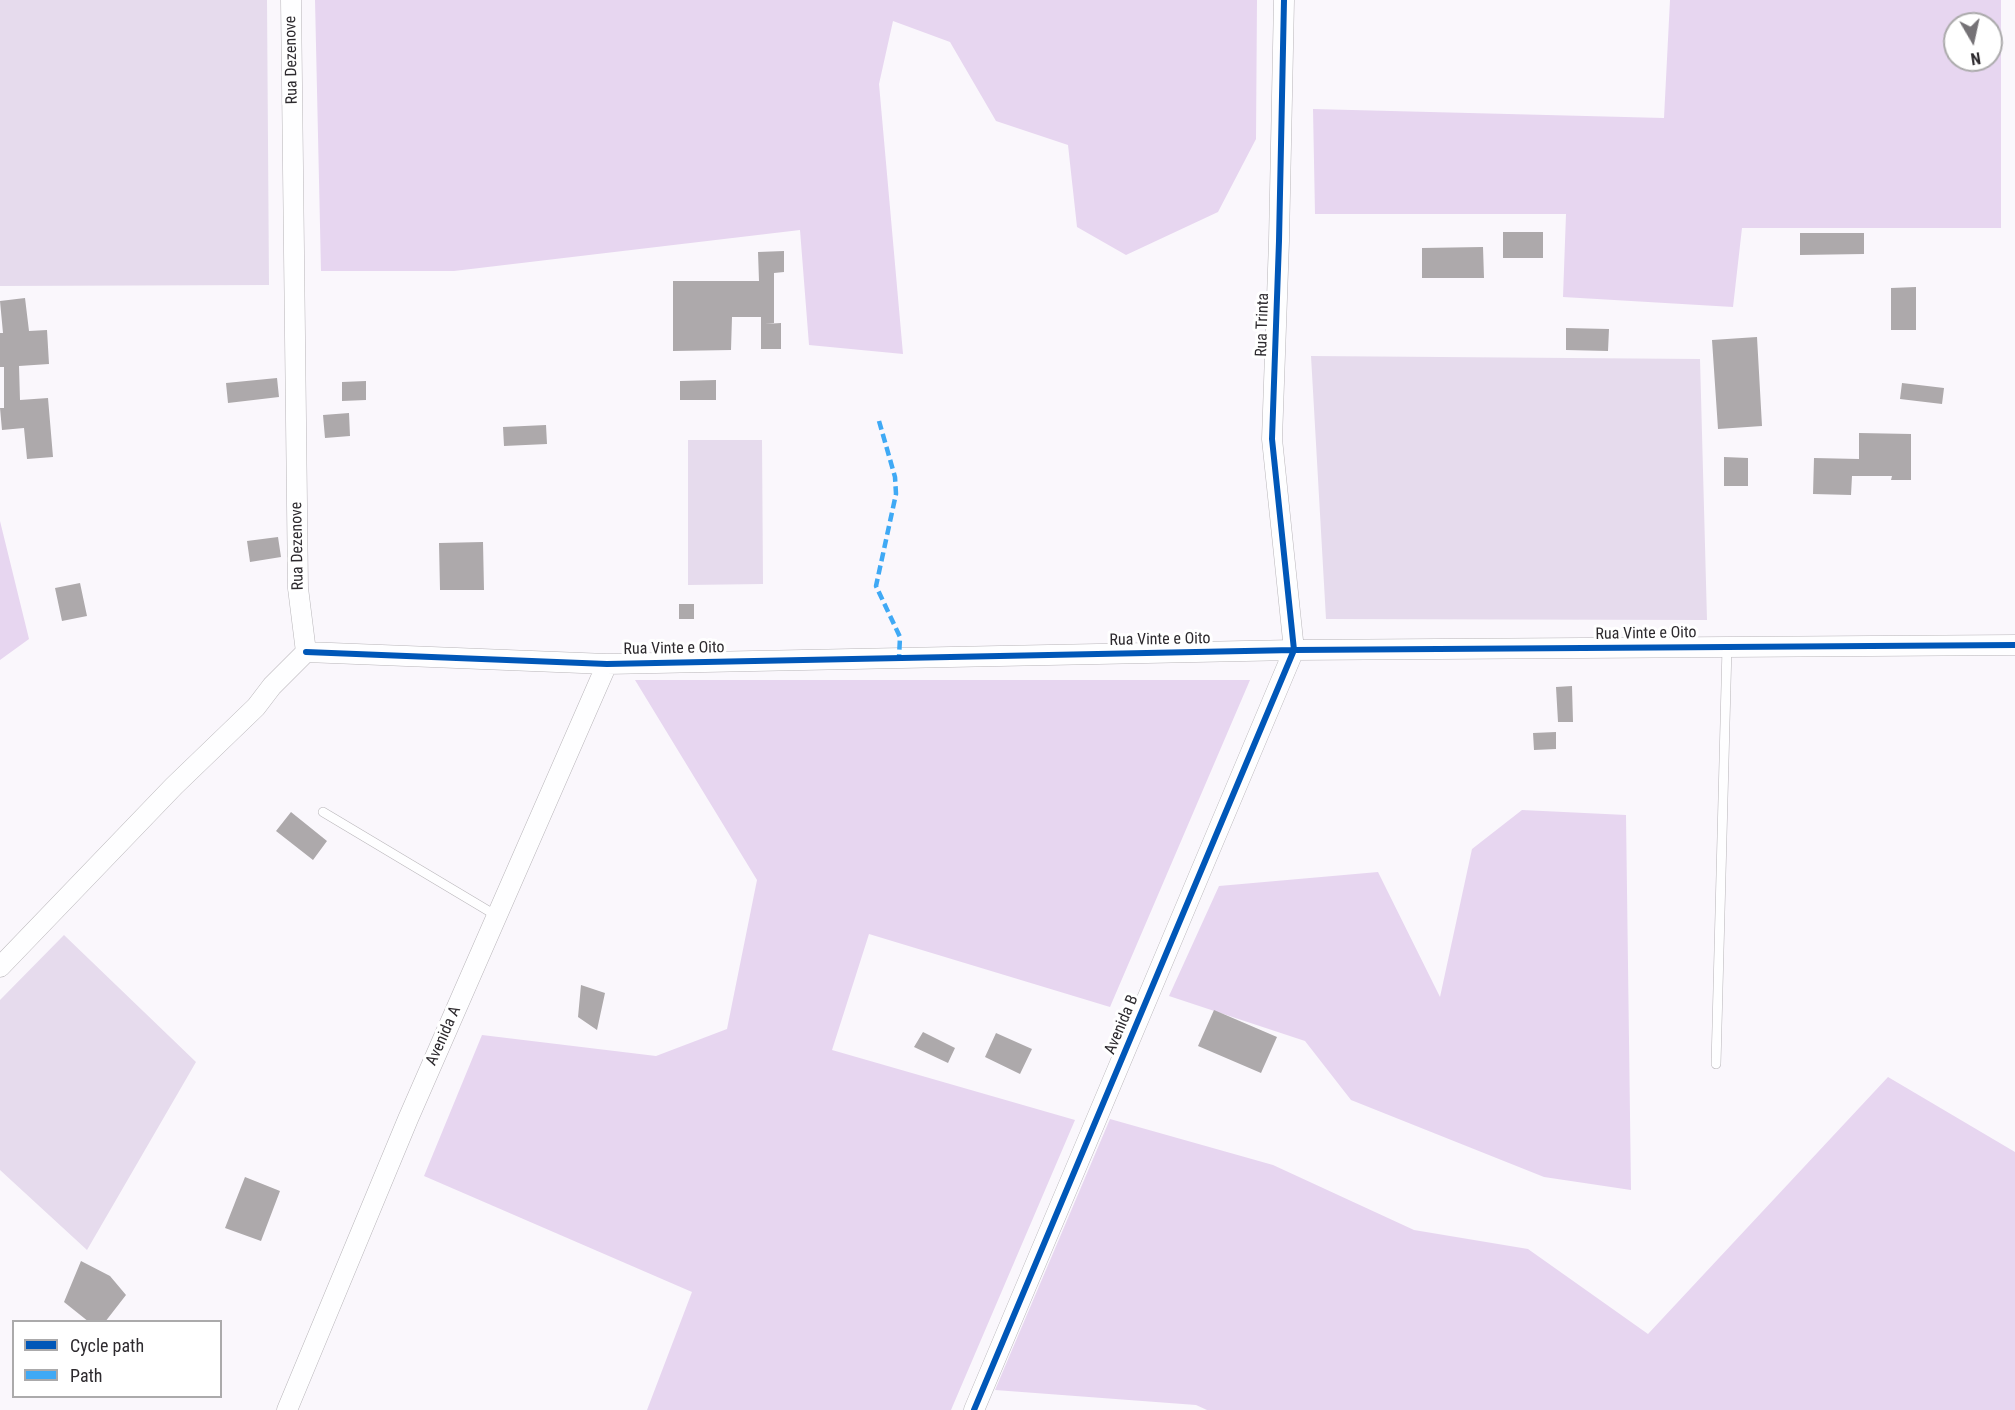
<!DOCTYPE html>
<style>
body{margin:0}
#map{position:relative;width:2015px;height:1410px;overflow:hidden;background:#faf7fc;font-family:"Roboto Condensed",sans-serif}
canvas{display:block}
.legend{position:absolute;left:12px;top:1320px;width:210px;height:78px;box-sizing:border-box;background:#fff;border:2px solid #abaaab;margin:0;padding:8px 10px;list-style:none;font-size:18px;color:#2d2a2e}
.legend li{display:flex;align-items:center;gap:12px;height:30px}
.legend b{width:30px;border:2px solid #abaaab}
.north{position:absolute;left:1943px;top:12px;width:60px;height:60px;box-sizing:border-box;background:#fff;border:2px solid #abaaab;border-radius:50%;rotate:171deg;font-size:16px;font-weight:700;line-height:24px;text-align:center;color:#2d2a2e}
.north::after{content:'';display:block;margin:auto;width:21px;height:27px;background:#757276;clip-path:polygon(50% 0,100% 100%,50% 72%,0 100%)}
</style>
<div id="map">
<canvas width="2015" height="1410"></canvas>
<ul class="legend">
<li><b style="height:8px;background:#0057b8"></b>Cycle path</li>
<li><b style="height:8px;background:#3fa9f5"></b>Path</li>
</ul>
<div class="north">N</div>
</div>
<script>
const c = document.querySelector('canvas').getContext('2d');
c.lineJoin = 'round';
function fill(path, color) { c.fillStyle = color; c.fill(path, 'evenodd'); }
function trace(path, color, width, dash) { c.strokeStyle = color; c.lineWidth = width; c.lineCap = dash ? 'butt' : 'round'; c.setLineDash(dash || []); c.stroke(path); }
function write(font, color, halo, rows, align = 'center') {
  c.font = font + ' "Roboto Condensed",sans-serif'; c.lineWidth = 6; c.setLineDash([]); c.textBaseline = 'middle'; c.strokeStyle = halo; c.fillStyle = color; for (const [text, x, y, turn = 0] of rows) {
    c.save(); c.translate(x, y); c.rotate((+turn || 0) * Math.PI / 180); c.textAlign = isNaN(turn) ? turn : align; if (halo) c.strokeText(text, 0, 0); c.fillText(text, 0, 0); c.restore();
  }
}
const green = new Path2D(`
 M0 0H267L269 285 0 286Z
 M1311 356 1700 359 1707 620 1326 619Z
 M688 440H762L763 584 688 585Z
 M64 935 196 1062 87 1250 0 1170V1000Z`);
const forest = new Path2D(`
 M315 0H1257L1256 139 1218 212 1126 255 1077 227 1068 145 996 121 950 42 893 21 879 84 903 354 809 345 800 230 454 271H321Z
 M1670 0H2001V228H1742L1733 307 1563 297 1566 214H1315L1313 109 1664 118ZM1955 24H1991V60H1955Z
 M0 521 29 639 0 660Z
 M635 680H1250L1110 1007 869 934 832 1050 1075 1120 951 1410H647L692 1292 424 1176 482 1035 656 1056 727 1029 757 880Z
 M1522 810 1626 815 1631 1190 1544 1177 1351 1100 1305 1041 1169 996 1219 886 1378 872 1440 997 1472 849Z
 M1888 1077 2015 1152V1410H1207L1196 1405 995 1390 1110 1119 1273 1165 1414 1230 1528 1249 1648 1334Z`);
const building = new Path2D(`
 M1503 232H1543V258H1503Z
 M1800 233H1864V254L1800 255Z
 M1483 247 1484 278H1422V248Z
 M784 251V272L774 273V323L765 324 781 323V349H761V317H732L731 350 673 351V281H759L758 252Z
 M1916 287V330H1891V288Z
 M25 298 29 331 47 330 49 364 19 366 20 400 48 398 53 457 27 459 24 428 2 430 0 408H4V367H0V333H3L0 301Z
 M1566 328 1609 329 1608 351 1566 350Z
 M1757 337 1762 426 1718 429 1712 340Z
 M277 378 279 397 228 403 226 383Z
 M716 380V400H680V381Z
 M366 381V400L342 401V382Z
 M1902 383 1944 388 1942 404 1900 399Z
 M349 413 350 436 325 438 323 415Z
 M546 425 547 444 504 446 503 427Z
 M1859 433 1911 434V480H1891L1892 476H1852L1851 495 1813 494 1814 458 1859 459Z
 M1724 457 1748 458V486H1724Z
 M278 537 281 557 250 562 247 541Z
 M483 542 484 590H440L439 543Z
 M80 583 87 616 62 621 55 588Z
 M679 604H694V619H679Z
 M1572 686 1573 722H1558L1556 687Z
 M1556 732V749L1534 750 1533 733Z
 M291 812 327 841 313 860 276 831Z
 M581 985 605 993 597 1030 578 1017Z
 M1214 1010 1277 1037 1261 1073 1198 1046Z
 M923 1032 955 1048 948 1063 914 1047Z
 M996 1033 1032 1049 1020 1074 985 1057Z
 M245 1177 280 1191 261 1241 225 1228Z
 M81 1261 110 1276 126 1295 105 1322H89L64 1302Z`);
const lane = new Path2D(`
 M323 812 497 916
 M1716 1064 1727 647`);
const street = new Path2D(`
 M306 652 607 664 1294 650 2015 645
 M0 967 174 786 256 707 272 686 306 652 298 588 291 0
 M287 1410 408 1119 607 664
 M974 1410 1294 650 1272 439 1279 241 1284 0`);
const quiet = new Path2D(`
 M879 421 895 477 896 494 876 586 900 637 899 658`);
const cycleway = new Path2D(`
 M306 652 607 664 1294 650 2015 645
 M974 1410 1294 650 1272 439 1279 241 1284 0`);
const streetNames = [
 ["Rua Dezenove",292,60,-91],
 ["Rua Trinta",1263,325,-88],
 ["Rua Dezenove",298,546,-91],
 ["Rua Vinte e Oito",1646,634,-1],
 ["Rua Vinte e Oito",1160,640,-1],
 ["Rua Vinte e Oito",674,649,-1],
 ["Avenida B",1122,1025,-67],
 ["Avenida A",444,1036,-66]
];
fill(green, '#e6dbed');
fill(forest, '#e7d6f0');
fill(building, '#ada9ab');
trace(lane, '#b8b5b9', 10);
trace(street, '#b8b5b9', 21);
trace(lane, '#fefeff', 9);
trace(street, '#fefeff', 20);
trace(quiet, '#3fa9f5', 4.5, [9, 4.5]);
trace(cycleway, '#0057b8', 6);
write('16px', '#2d2a2e', '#fff', streetNames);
</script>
